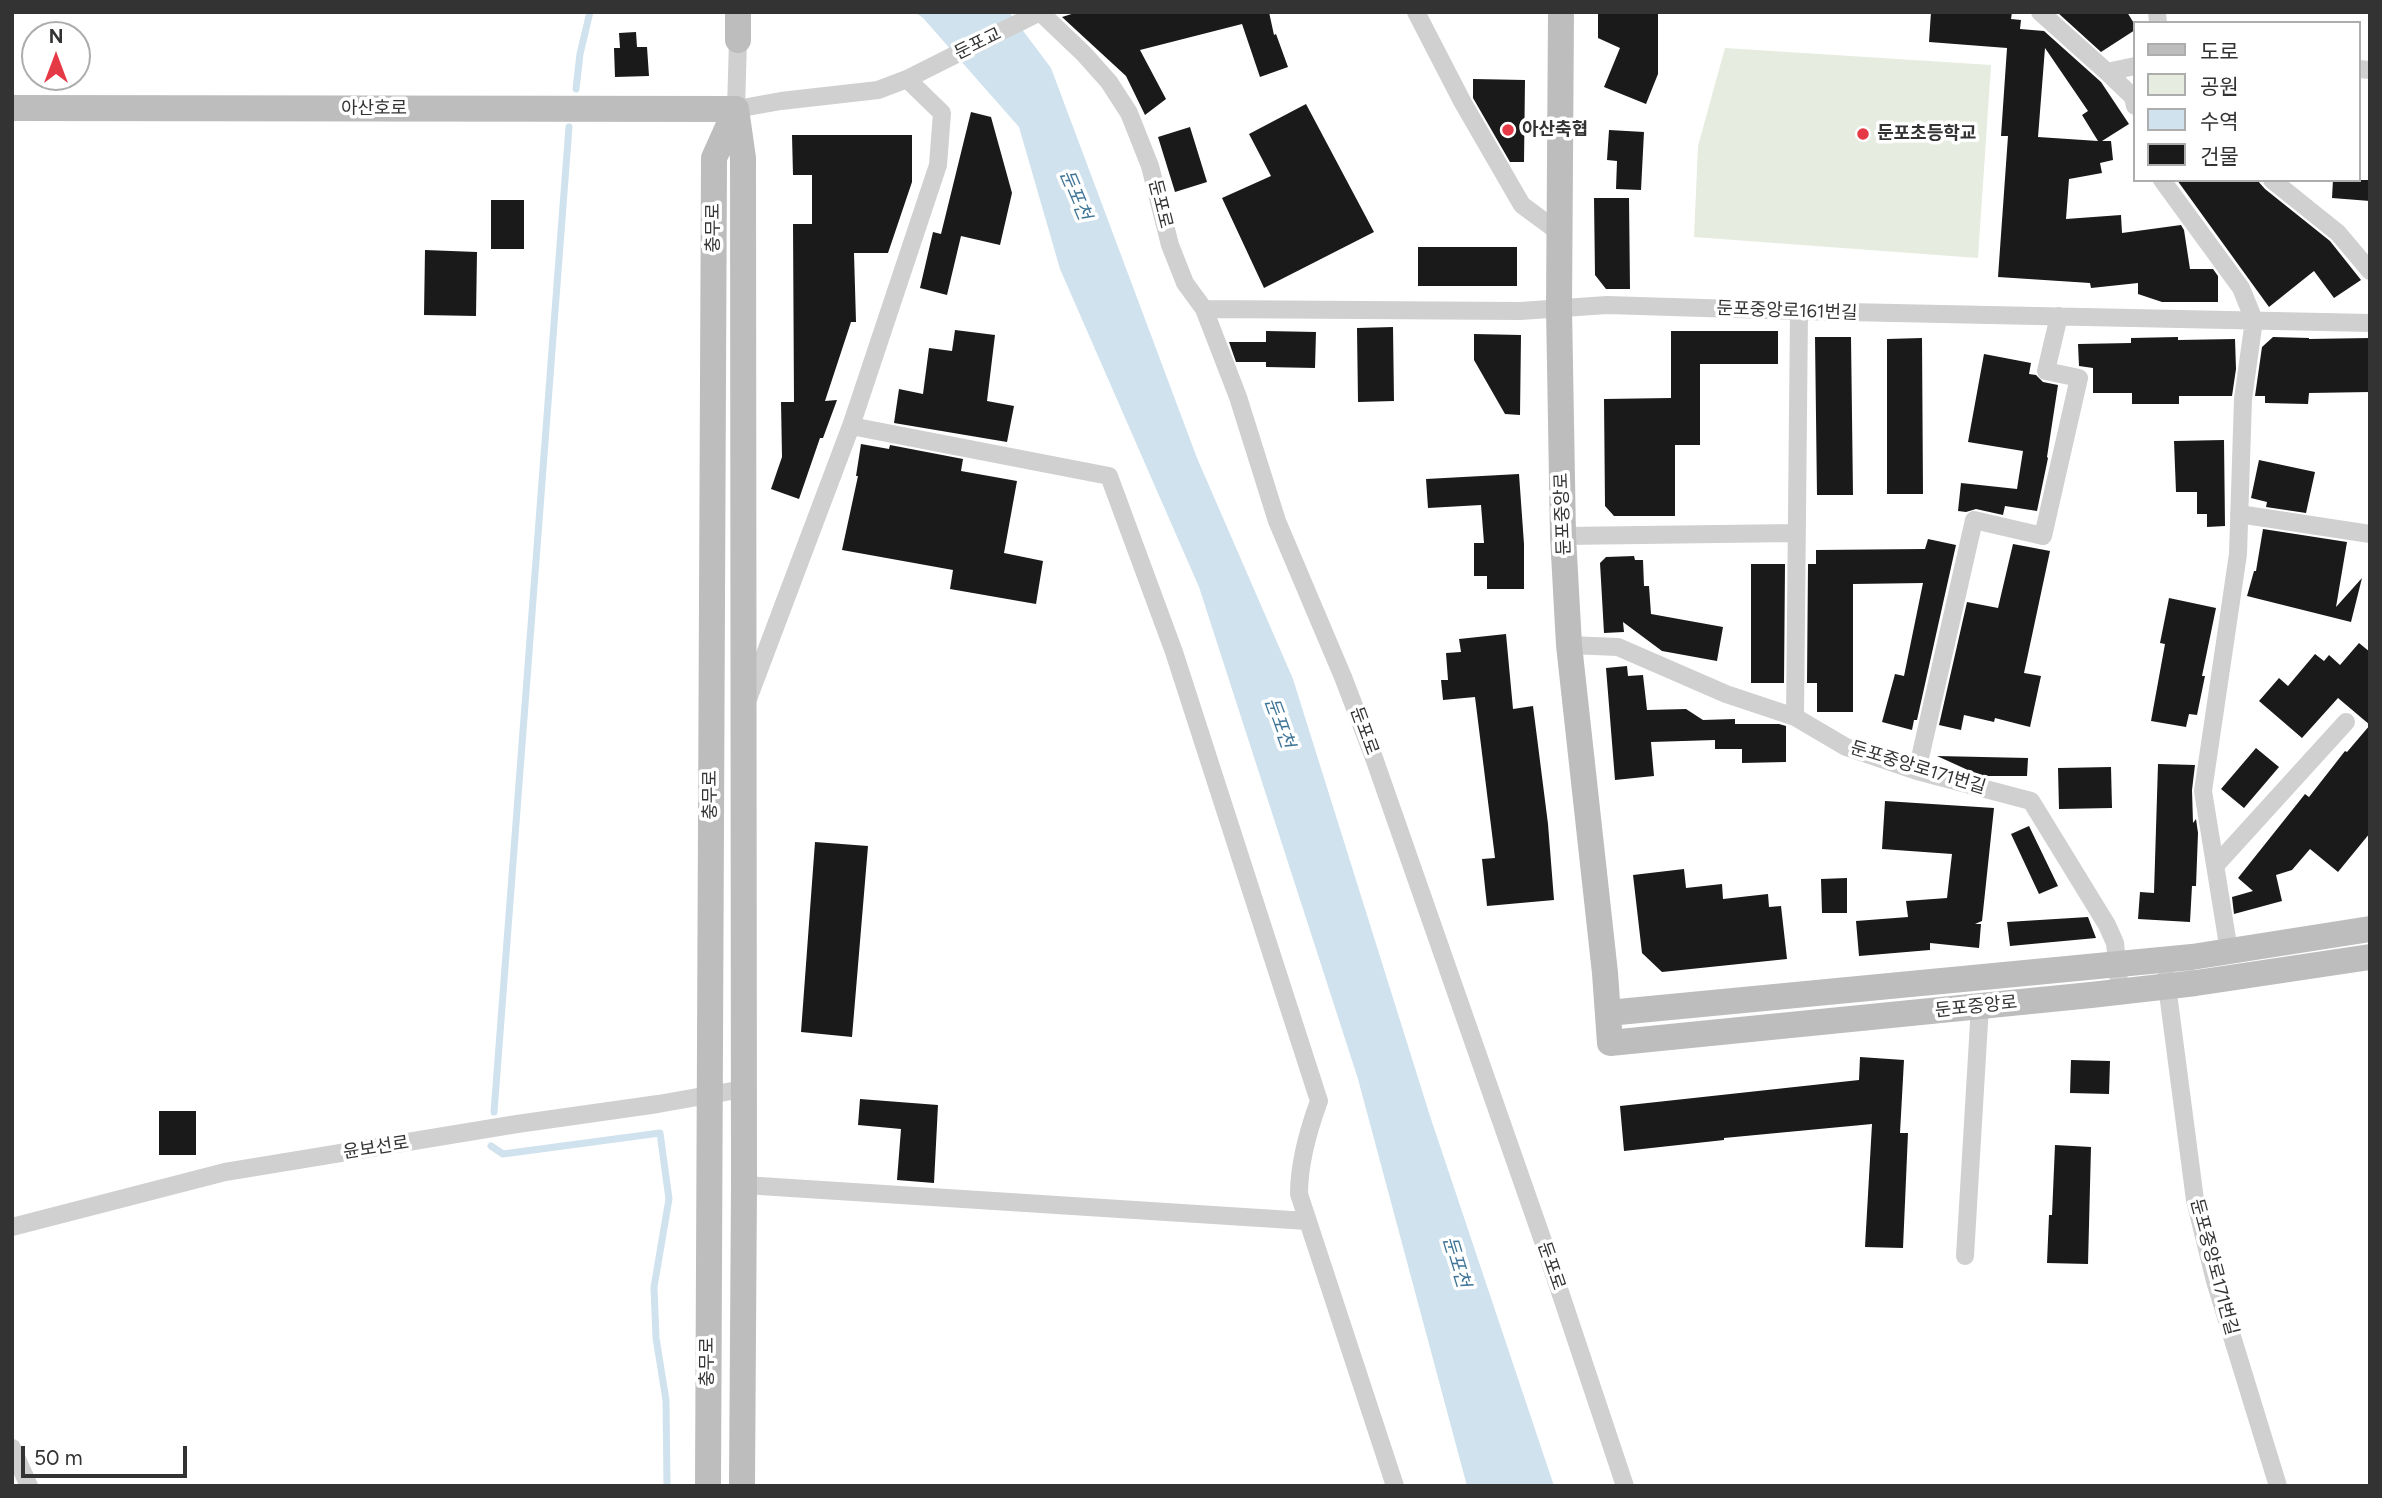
<!DOCTYPE html>
<meta charset="utf-8">
<style>
body{margin:0}
#map{position:relative;width:2382px;height:1498px;overflow:hidden;background:#fff;font-family:Figtree,"Noto Sans KR",sans-serif}
canvas{display:block}
.frame{position:absolute;inset:0;border:14px solid #333;pointer-events:none}
.legend{position:absolute;left:2133px;top:21px;width:228px;height:161px;box-sizing:border-box;background:#fff;border:2px solid #adadad;margin:0;padding:9px 12px;list-style:none;font-size:21px;color:#333}
.legend li{display:flex;align-items:center;gap:14px;height:35px}
.legend b{width:35px;border:2px solid #adadad}
.north{position:absolute;left:21px;top:21px;width:70px;height:70px;box-sizing:border-box;background:#fff;border:2px solid #adadad;border-radius:50%;rotate:0deg;font-size:19px;font-weight:700;line-height:28px;text-align:center;color:#333}
.north::after{content:'';display:block;margin:auto;width:24px;height:32px;background:#e63946;clip-path:polygon(50% 0,100% 100%,50% 72%,0 100%)}
.scale{position:absolute;left:21px;top:1446px;width:166px;height:32px;box-sizing:border-box;border:4px solid #333;border-top:0;padding-left:9px;font-size:21px;line-height:24px;white-space:nowrap;color:#333;-webkit-text-stroke:5px #fff;paint-order:stroke}
</style>
<div id="map">
<canvas width="2382" height="1498"></canvas>
<div class="frame"></div>
<ul class="legend">
<li><b style="height:9px;background:#bdbdbd"></b>도로</li>
<li><b style="height:19px;background:#e6ecdf"></b>공원</li>
<li><b style="height:19px;background:#cfe2ee"></b>수역</li>
<li><b style="height:19px;background:#1a1a1a"></b>건물</li>
</ul>
<div class="north">N</div>
<div class="scale">50 m</div>
</div>
<script>
const c = document.querySelector('canvas').getContext('2d');
c.lineJoin = 'round';
function fill(path, color) { c.fillStyle = color; c.fill(path, 'evenodd'); }
function trace(path, color, width, dash) { c.strokeStyle = color; c.lineWidth = width; c.lineCap = dash ? 'butt' : 'round'; c.setLineDash(dash || []); c.stroke(path); }
function write(font, color, halo, rows, align = 'center') {
  c.font = font + ' Figtree,"Noto Sans KR",sans-serif'; c.lineWidth = 7; c.setLineDash([]); c.textBaseline = 'middle'; c.strokeStyle = halo; c.fillStyle = color; for (const [text, x, y, turn = 0] of rows) {
    c.save(); c.translate(x, y); c.rotate((+turn || 0) * Math.PI / 180); c.textAlign = isNaN(turn) ? turn : align; if (halo) c.strokeText(text, 0, 0); c.fillText(text, 0, 0); c.restore();
  }
}
const green = new Path2D(`
 M1725 48 1991 65 1978 258 1694 237 1698 146Z`);
const water = new Path2D(`
 M915 12H1009L1051 68 1197 458 1293 679 1430 1116 1554 1486H1467L1358 1079 1199 587 1060 269 1019 127 923 18Z`);
const stream = new Path2D(`
 M576 89 580 54 590 12
 M494 1112 569 127
 M491 1146 503 1154 660 1133 669 1199 654 1287 656 1338 666 1400 667 1486`);
const building = new Path2D(`
 M1078 12H1269L1274 35 1276 34 1288 67 1260 77 1242 24 1140 50 1166 99 1145 115 1126 76 1062 17Z
 M1598 12H1658V74L1646 104 1604 87 1620 48 1598 38Z
 M1931 12H2012L2011 19 2021 20 2020 29 2044 31 2101 82 2129 124 2102 141H2111L2113 160 2100 163 2102 173 2069 179 2066 219 2121 215 2122 233 2181 225 2184 230 2190 269H2213L2218 276V302H2162L2138 294V283L2091 288 2090 283 1998 277 2008 136H2001L2007 48 1929 42ZM2045 48 2088 111 2082 115 2098 141 2038 137Z
 M2057 12H2127L2135 25V30L2101 52Z
 M636 32 637 47H647L649 76 615 77 614 48H620L619 33Z
 M1473 79 1525 80 1524 162H1510L1473 98Z
 M1306 104 1374 232 1264 288 1222 198 1271 176 1249 134Z
 M971 112 991 117 1012 193 1000 245 961 236 947 295 920 288 933 232 941 234Z
 M1190 127 1207 182 1175 192 1158 137Z
 M1609 130 1644 132 1641 190 1616 189 1617 161 1607 160Z
 M792 135H912V182L888 253H854L856 322H851L825 401 837 400 823 438H820L799 499 771 489 782 457 781 402H794L793 224H812V175H793Z
 M2177 180H2257L2265 189 2330 241 2361 280 2334 298 2314 271 2269 307Z
 M2333 180H2370V201L2332 198Z
 M1594 198H1629L1630 289H1606L1595 275Z
 M491 200H524V249H491Z
 M1418 247H1517V286H1418Z
 M425 250 477 252 476 316 424 315Z
 M1393 327 1394 401 1358 402 1357 328Z
 M955 330 995 335 987 401 1014 406 1007 442 894 423 899 389 923 394 929 348 952 351Z
 M1266 331 1316 332 1315 368 1266 367V362H1236L1229 342H1266Z
 M1671 331H1778V364H1700V445H1675V516H1614L1605 506 1604 399 1671 398Z
 M1474 334 1521 335 1520 415 1505 414 1474 360Z
 M1815 337H1851L1853 495H1817Z
 M2178 337V340L2235 339 2236 369 2232 396H2179V404H2132V393H2093V368L2079 366 2078 344 2131 343V338Z
 M2273 337 2309 338V339L2370 338V392L2309 393 2308 404 2265 403V396H2255L2262 347Z
 M1922 338 1923 494H1887V339Z
 M1984 354 2031 363 2029 374 2036 375 2043 382 2058 385 2047 457 2048 458 2037 511 2005 506 2003 515 1976 509 1966 512 1958 511 1961 483 2017 489 2023 451 1968 442Z
 M2224 440 2225 526 2207 527V514H2197V492H2176L2174 441Z
 M861 444 889 449 890 445 963 459 961 471 1017 481 1004 553 1043 561 1036 604 950 589 953 570 842 550 858 476H856Z
 M2259 460 2315 472 2306 513 2266 507 2267 502 2251 498Z
 M1519 474 1524 544V589H1487V576H1474V543H1484L1481 505 1428 508 1426 479Z
 M2263 529 2347 542 2336 607 2362 578 2351 622 2247 596 2254 571H2256Z
 M1928 539 1956 545 1917 720H1914L1912 730 1882 722 1895 674 1904 676 1923 583 1853 584V712H1817V683H1807L1808 564H1816V550L1925 549Z
 M2013 544 2050 551 2024 673 2041 676 2030 727 1995 718 1994 722 1964 715 1961 730 1939 725 1967 602 1998 608Z
 M1634 556 1635 560H1643L1644 586H1649L1651 614 1723 627 1717 661 1662 651 1623 622 1624 632 1604 633 1600 563 1606 557Z
 M1751 564H1785L1784 683H1751Z
 M2169 598 2216 608 2202 676H2205L2197 715 2189 714 2186 727 2151 721 2165 644 2160 643Z
 M1506 634 1513 709 1533 706 1548 824 1554 900 1487 906 1482 859 1495 858 1475 697 1443 700 1441 680H1448L1446 653 1461 652 1459 639Z
 M2359 643 2370 652V725L2338 698 2302 738 2259 701 2279 678 2288 686 2315 654 2324 661 2329 655 2340 665Z
 M1627 666 1628 676 1643 675 1647 710 1686 709 1703 720 1735 719V724H1779L1786 726V762L1742 763V749H1715V740L1651 742 1654 776 1615 780 1606 668Z
 M2370 725V833L2338 872 2310 849 2292 870 2276 875 2282 901 2234 914 2232 897 2253 891 2238 878 2305 794 2309 797 2345 751 2347 752Z
 M2256 748 2279 767 2244 808 2221 789Z
 M1937 756 2028 758 2027 776H1981Z
 M2158 764 2195 765 2192 790 2193 823 2196 819 2198 833 2196 886H2192L2190 922 2138 919 2140 892 2154 893Z
 M2111 767 2112 808 2059 809 2058 768Z
 M1885 801 1994 808 1982 921 1975 924H1981L1979 948 1930 943V950L1859 956 1856 921 1908 917 1906 901 1947 898 1952 854 1882 849Z
 M2029 826 2058 886 2039 894 2011 834Z
 M815 842 868 846 852 1037 801 1032Z
 M1684 869 1686 888 1722 884 1723 899 1768 894 1769 907 1781 906 1787 959 1662 972 1642 953 1633 875Z
 M1847 878V913H1822L1821 879Z
 M2088 917 2096 938 2010 946 2007 922Z
 M1860 1057 1904 1060 1900 1133H1908L1903 1248 1865 1247 1872 1124 1724 1138V1140L1624 1151 1620 1106 1859 1080Z
 M2071 1060 2110 1061 2109 1094 2070 1093Z
 M860 1099 938 1105 934 1183 897 1180 901 1129 858 1125Z
 M159 1111H196V1155H159Z
 M2055 1145 2091 1147 2088 1264 2047 1263 2049 1215H2052Z`);
const street = new Path2D(`
 M1040 12 1084 54 1109 82 1129 113 1150 166 1170 245 1185 283 1204 309 1238 397 1277 521 1343 677 1374 758 1543 1241 1625 1486
 M1416 12 1463 103 1522 205 1560 233
 M2040 12 2107 72 2135 66
 M2157 12 2158 23
 M738 40 736 109 781 101 878 90 907 79 1040 12
 M2359 69 2370 70
 M2107 72 2133 97 2135 106
 M2162 180 2241 288 2254 320 2243 399 2238 554 2203 791 2229 951
 M2272 180 2338 233 2370 271
 M1204 309 1520 311 1607 305 1799 311 2370 323
 M851 426 1109 476 1174 652 1319 1101C1308 1131 1299 1162 1299 1194L1395 1486
 M2239 514 2370 534
 M1563 536 1796 533
 M1569 645 1618 647 1726 694 1795 717 1846 747 1917 771 2031 801 2107 925 2115 943 2120 992
 M748 699 851 426 938 165 942 113 907 79
 M1795 717 1799 311
 M1917 771 1974 520 2043 536 2079 378 2046 371 2059 316
 M2215 866 2346 722
 M2166 978 2195 1200 2215 1281 2278 1486
 M744 1185 1307 1221
 M12 1227 225 1172 517 1124 658 1104 743 1089
 M1965 1256 1980 1006
 M12 1448 29 1486`);
const secondary = new Path2D(`
 M738 12V40
 M1561 12 1559 308 1563 536 1569 645 1605 973 1610 1043 2091 995 2196 983 2370 957
 M12 108 736 109
 M736 109 743 158 744 1185 742 1486
 M1608 1013 2192 957 2370 929
 M708 1486 714 158 736 109`);
const markers = [
 [1508,130,7,"#e63946"],
 [1863,134,7,"#e63946"]
];
const streetNames = [
 ["둔포교",978,44,-26],
 ["아산호로",374,109],
 ["둔포로",1160,204,76],
 ["충무로",714,228,-90],
 ["둔포중앙로161번길",1787,311,2],
 ["둔포중앙로",1563,514,-92],
 ["둔포로",1364,731,70],
 ["둔포중앙로171번길",1918,768,17],
 ["충무로",711,795,-90],
 ["둔포중앙로",1976,1007,-6],
 ["윤보선로",376,1148,-9],
 ["둔포로",1551,1266,71],
 ["둔포중앙로171번길",2214,1267,75],
 ["충무로",708,1362,-90]
];
const poiNames = [
 ["아산축협",1522,130],
 ["둔포초등학교",1877,134]
];
const waterNames = [
 ["둔포천",1075,195,67],
 ["둔포천",1279,723,70],
 ["둔포천",1456,1262,73]
];
fill(green, '#e6ecdf');
fill(water, '#cfe2ee');
trace(stream, '#cfe2ee', 7);
fill(building, '#1a1a1a');
trace(street, '#d0d0d0', 18);
trace(secondary, '#bdbdbd', 26);
for (const [x, y, r, color] of markers) { const dot = new Path2D(); dot.arc(x, y, r, 0, 2 * Math.PI); c.fillStyle = color; c.fill(dot); trace(dot, '#fff', 2.5); }
write('18px', '#333', '#fff', streetNames);
write('bold 18px', '#333', '#fff', poiNames, 'left');
write('italic 19px', '#3f7597', '#fff', waterNames);
</script>
